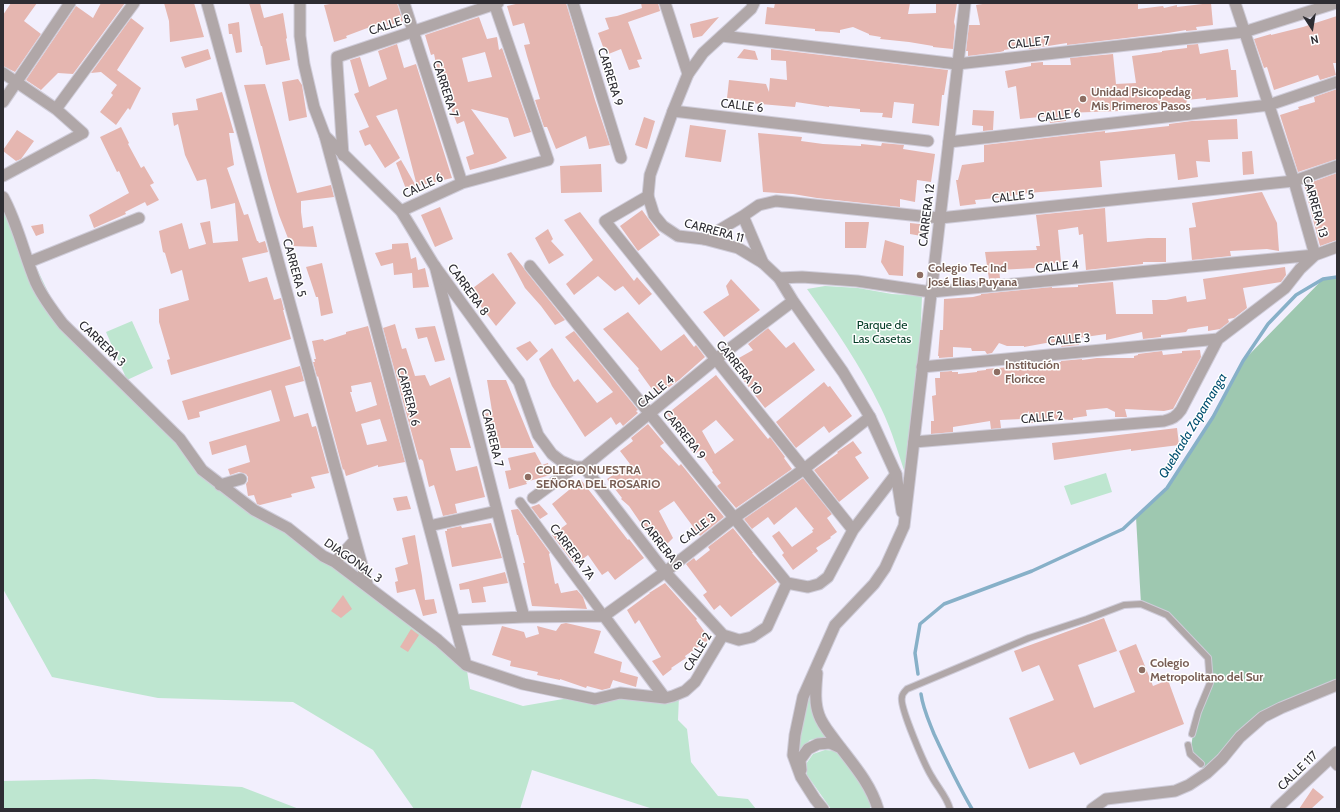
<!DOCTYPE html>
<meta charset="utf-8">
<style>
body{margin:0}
#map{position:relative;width:1340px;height:812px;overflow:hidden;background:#f2effd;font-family:Cabin,sans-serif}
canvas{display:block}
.frame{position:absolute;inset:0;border:4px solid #2e2d33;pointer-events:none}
.north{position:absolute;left:1292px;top:8px;width:40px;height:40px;-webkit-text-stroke:3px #fff;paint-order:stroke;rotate:168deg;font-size:11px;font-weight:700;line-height:16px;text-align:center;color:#2e2d33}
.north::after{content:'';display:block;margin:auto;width:14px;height:18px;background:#2e2d33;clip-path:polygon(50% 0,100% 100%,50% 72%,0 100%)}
</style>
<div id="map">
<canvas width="1340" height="812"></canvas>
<div class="frame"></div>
<div class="north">N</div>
</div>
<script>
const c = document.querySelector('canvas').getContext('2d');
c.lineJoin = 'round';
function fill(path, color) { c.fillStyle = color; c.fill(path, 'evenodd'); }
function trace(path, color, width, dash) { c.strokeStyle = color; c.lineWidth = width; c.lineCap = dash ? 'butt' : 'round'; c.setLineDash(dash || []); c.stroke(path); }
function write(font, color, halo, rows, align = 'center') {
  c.font = font + ' Cabin,sans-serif'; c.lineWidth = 3; c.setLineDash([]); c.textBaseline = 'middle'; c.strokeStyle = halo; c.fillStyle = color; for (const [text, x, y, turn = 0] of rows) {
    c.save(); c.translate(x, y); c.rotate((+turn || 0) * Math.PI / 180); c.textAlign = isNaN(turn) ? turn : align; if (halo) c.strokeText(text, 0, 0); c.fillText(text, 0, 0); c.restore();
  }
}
const green = new Path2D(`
 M3 197 58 313 202 470 258 507 466 665 470 689 523 706 603 692 679 696 678 720 687 729 691 762 718 796 748 799 756 809H653L532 770 520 809H414L373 750 293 702 158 698 52 677 3 589Z
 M825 286 858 288 892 294 922 296 920 345 907 479C899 456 892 430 881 408 861 366 834 327 807 289Z
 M132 321 153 368 127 380 106 332Z
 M1106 473 1112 492 1071 505 1064 486Z
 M811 689 828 737 810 740 797 755 802 726Z
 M825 750 837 751 859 780 873 803 869 809H831L807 775 806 764 813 754Z
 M94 779 242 787 299 809H3V781Z`);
const forest = new Path2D(`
 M1337 276V685L1281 708 1207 773 1190 754 1193 734 1210 683 1208 658 1167 615 1141 604 1136 517 1167 488 1213 417 1243 361 1323 279Z`);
const stream = new Path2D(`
 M918 674 915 653 920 624 944 604 1032 571 1123 529 1167 488 1213 417 1243 361 1268 324 1296 295 1323 279 1337 277
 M921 694C923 709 929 721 934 734 946 760 958 785 972 809`);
const building = new Path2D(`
 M11 3H37L24 21 41 34 15 72 3 66V15Z
 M101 3H125L73 74 58 73 41 90 26 80 76 6 93 18Z
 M164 3H194L204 37 170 42 169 21Z
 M249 3H260L264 18 283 13 287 38 286 39 290 60 266 65 262 46H261Z
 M336 3H397L403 21 387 26 386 21 346 36 347 38 334 42 324 5Z
 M520 3H566L595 100 610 145 589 149 586 136 556 149 547 127H544L535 100 540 99 527 56 524 45 530 44 524 23 513 26 507 6Z
 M641 3H658L660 11 628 22 642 59 637 60 640 67 629 70 621 49 606 55 598 33 609 29 605 18 617 16 642 8Z
 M775 3H910L908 14 936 13V3H957L954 22 955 26 953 49 933 47V46L909 42 880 39 881 37 869 35V34L853 27 840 30V33L832 32 815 31V29L765 24 767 7 774 8Z
 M989 3H1138V9L1163 6 1164 8 1177 5V7L1211 3 1213 25 1196 27 1197 30 1186 31V30L1168 33 1067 45V43L1029 49 1028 46 1004 50V51L1000 52 968 56V51H966L969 25H980L976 5Z
 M1337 16V63H1333L1336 75 1320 80 1318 75 1274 90 1267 67 1264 68 1254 39 1271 34V35L1303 27Z
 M479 17 487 39 497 37 499 50 502 48 531 132 514 137 508 118 471 109 507 158 496 163 470 170 466 157 474 154 464 121 457 124 448 100 447 95H448L440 72 438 73 434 54 431 55 425 35ZM485 52 492 77 468 82 462 58Z
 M719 17 702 36 693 38 690 24Z
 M131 18 144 28 117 70 141 88 130 110 128 108 116 125 100 112 113 95 111 93 117 85 101 72 91 73Z
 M239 22 242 52 236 53 232 34H229L228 24Z
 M397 44 404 68 416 64 452 178 417 186 397 109 376 116 400 158 385 168 370 144 365 146 359 131 369 127 354 94 359 92 350 60 360 57 369 87 387 79 378 51Z
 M1198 44 1200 54 1228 49 1231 70H1236L1238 97 1206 100V98L1187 100 1186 104 1163 107 1162 105 1120 109V111L1065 113 1066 121 1050 123 1049 116 1020 119 1016 86 1008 88 1005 71 1031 66V63L1043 62V65H1071L1070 58 1113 54 1116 84 1136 83 1132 56 1162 52V51L1187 48V45Z
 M208 49 211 59 185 68 181 57Z
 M744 49 755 51 758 60 737 58Z
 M771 49 948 70 944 95H942L939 126 912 123 914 104 894 102 892 118 882 117 883 113 860 112V109L829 106V107L796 102 795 107 749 103V101L727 98 729 80 766 84 769 92 770 78 787 80 786 61 771 60Z
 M298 79 302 85 307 117 289 121 282 82Z
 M265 84 297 193 331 185 334 197 301 201V212L303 228 313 226 317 247 291 246 279 215 269 182 244 85Z
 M1337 89V159L1298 172 1280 115 1299 109 1298 107 1315 102 1314 97Z
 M222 92 234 133H229L234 165 227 168 244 215 248 214 257 241H258L259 243 265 241 268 252 242 258 249 282 267 277 274 300 281 298 284 310H283L291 339 171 375 167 360 170 359 159 322V309L189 300 182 270 171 274 165 253 163 252 159 231 182 223 189 249 206 244 200 223 210 221 213 243 238 241 235 203 211 209 208 188 206 179 197 181 185 155 178 124 174 126 172 113 198 110 196 99Z
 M973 110 994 111 993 130 983 131V126L972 125Z
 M644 117 655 121 647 149 635 145Z
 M1237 119 1238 139 1208 140 1210 162 1196 161 1198 177 1178 180 1175 154 1100 161 1102 187 1028 193 1005 197 975 200 976 204 960 206 956 180H958L962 165 984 162V145L1105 131V133L1169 126V124L1192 121Z
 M690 125 726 130 721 162 685 157Z
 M121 127 129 143 128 144 141 168 144 166 154 183 150 185 159 200 147 206 145 202 125 212 126 214 94 228 89 215 129 193 119 171 117 172 100 137Z
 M17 130 34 141 21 159 16 161 3 151V150Z
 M758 133 802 137 801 141 823 144 861 146V144L881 146 882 143 904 145 903 149 935 154 931 182 917 180 915 202 900 199V207L817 198 793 194 763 192Z
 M1252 151 1254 174 1243 175 1242 152Z
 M401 160 416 186 406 189 396 163Z
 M601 164 602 192 561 193 560 166Z
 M1337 173V240L1320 246 1304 185Z
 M1262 192 1277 223 1279 251 1267 249 1230 251 1231 256 1192 260 1189 228 1196 227 1192 203Z
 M440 207 453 239 435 247 421 215Z
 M1105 208 1107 242 1148 238H1166V262H1143V264L1086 270 1083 234 1079 235 1078 227 1058 230 1061 262 1050 264 1035 268 999 270 1000 278 989 279 985 252 1037 250 1036 246H1040L1036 215Z
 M642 210 660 235 638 251 620 226Z
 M580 212 634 281 637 277 652 294 639 305 623 286 615 291 598 276 574 295 566 284 593 260 564 220Z
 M845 222H869L866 248H845Z
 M910 223 929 225 927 237 910 234Z
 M43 224 44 233 36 236 31 226Z
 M548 229 553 239 551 241 564 255 549 264 535 238Z
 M885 240 904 246 903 276 889 275 881 262Z
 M408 243 411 259 416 257 418 270 425 268 429 287 413 288 412 273 394 275 393 263 381 266 375 253 392 249V244Z
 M511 252 523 267 525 270 565 320 555 325 541 306 525 288 507 254Z
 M322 263 333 313 321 316 318 297H316L306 267Z
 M1285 267 1286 275 1281 282 1243 288 1247 308 1234 318 1228 319 1229 322 1220 329 1208 331V326L1188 329 1186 332 1161 335V337L1143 339 1142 332 1106 340V334L1078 338 1079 345 1061 347 1064 342 1046 343 1024 347V346H1007L999 343 992 353 987 354 985 351H972L971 348 953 347V357L939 358V356H938L940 330H943L944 299 973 297 981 295V294L1052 287V288L1078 287V285H1079L1113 282 1116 314H1153L1152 300H1166L1186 296 1187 302 1206 299 1203 279Z
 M493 273 516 303 496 326 469 291Z
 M731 279 760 310 724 337 703 312 729 295 726 286Z
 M628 312 661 351 684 334 694 347 696 345 705 357 679 380 657 396 638 370 639 369 603 329Z
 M395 324 402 349 406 348 415 376 425 375 430 386 450 377 471 448H450L456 471 477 466 485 497 455 504 457 513 443 516 434 485 429 487 423 461 421 459 419 460 383 328Z
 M368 326 405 462 378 467V465L346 476 344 469 343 470 318 376 317 377 313 362H315L314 359H316L312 341 323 339 324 341 346 334V332ZM371 382 377 405 356 412 350 392H352L351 386ZM380 419 387 441 367 445 361 424Z
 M435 326 445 360 435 362 427 337 418 339 415 328Z
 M768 328 786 348 794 342 815 370 765 408 730 363 753 350 748 344Z
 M574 331 638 410 636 411 638 413 623 426 620 422 616 425 611 417 585 437 552 386 539 359 552 348 574 382 578 379 597 403 613 392 565 337Z
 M530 341 538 351 527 361 516 348Z
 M1200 350 1201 357 1173 409 1164 411 1125 409 1127 417H1115V412L1107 408 1086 410 1087 416 1073 418V420L1055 419V421L1030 423 1029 411 1022 419 1000 420 1001 428 991 429 990 421 953 427V432L931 434V421H934L932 396 936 395 935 378H940V372L952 371V372H958V374L977 372V371L986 370V369L1048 364V363L1061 362V361L1082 359V360L1097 358H1134V356L1138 355V354L1162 351 1163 355 1182 353V351Z
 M300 366 304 381 285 386 294 417 308 413 312 427 316 426 329 473 311 477 315 488 291 494 292 497 260 505 257 504 254 495 248 496 246 484 248 481V477L246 474 239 472 230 475 228 469 250 462 246 445 212 455 209 442 280 421 271 390 199 412 200 417 188 420 182 401Z
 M716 375 768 439 770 437 785 457 784 458 792 469 736 508 717 486 721 483 712 472 713 471 699 451 695 454 685 443 689 440 667 414ZM716 420 734 440 715 454 702 431Z
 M487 380H506L534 448H493L485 414 492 411Z
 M824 382 828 387 830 386 852 416 829 433 824 426 796 448 776 422Z
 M648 424 664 443 660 446 679 466 681 464 724 517 700 536 674 501 659 511 673 538 660 551 629 506 621 499 622 498 607 479 630 464 620 451 633 441 631 438Z
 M1177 428 1179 445 1131 451V449L1054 460 1052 443Z
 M853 441 862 453 855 457 869 478 839 502 814 470 838 453 837 452Z
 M535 452 542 465 548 463 550 475 526 482 527 484 509 489 505 471 511 470 508 458Z
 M803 478 832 514 827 518 837 532 830 537 831 538 816 548 818 551 793 570 782 555 784 553 772 536 779 531 792 547 813 532 812 530 814 529 796 507 774 525 768 517 752 529 744 519Z
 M581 480 628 540 629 539 644 558 615 580 608 571 602 575 588 555 575 565 552 535 567 524 552 504Z
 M407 496 411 509 397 511 393 498Z
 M539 504 548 514 540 519 531 507Z
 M518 509 550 553 549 554 555 584 558 583 561 593 577 590 583 597 587 609 532 606 524 567 523 563H525L518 535H517L511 510Z
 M491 523 502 558 452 567 445 531H447V529L461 526 462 528Z
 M733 528 753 553H752L777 582 731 617 720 605 714 610 703 595 707 592 686 564 694 558 696 561 710 550 708 547Z
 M415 535 422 576 425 600 434 599 437 613 423 616 415 589 397 593 395 582 398 581 395 568 408 564 402 538Z
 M505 572 508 583 483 587 486 602 472 603 469 589 460 590 459 584Z
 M665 583 697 619 696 620 710 639 685 656 686 658 671 668 672 669 663 676 652 661 661 657 639 620 635 624 627 610 650 593H649Z
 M343 595 352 609 341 618 331 611Z
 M1104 618 1117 651 1078 665 1094 708 1135 692 1119 651 1136 644 1153 686 1168 680 1184 724 1080 765 1074 752 1029 769 1009 718 1054 700 1039 665 1022 672 1014 651Z
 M566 623 601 631 594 653 622 662 620 672 638 677 636 687 613 680 610 688 602 690 587 686 586 688 560 679V680L537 675 538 672 510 666 511 661 492 655 502 626 524 632 526 638 539 634 537 626 556 631 561 624Z
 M411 629 419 635 408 652 400 647Z
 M1313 788 1324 797 1311 809H1299Z`);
const service = new Path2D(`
 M1188 745 1190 754 1201 764
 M950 809C947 797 938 788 932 777 925 766 899 706 902 697 902 694 905 691 907 689L1029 638 1087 619 1124 605 1141 604 1167 615 1208 658 1210 683 1198 712 1192 734`);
const pedestrian = new Path2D(`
 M520 502 604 616
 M1330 758 1337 766`);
const minor = new Path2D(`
 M207 3 368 587
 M404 3 462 183
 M573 3 621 158
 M665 3 688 74
 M722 36 957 64 1244 32 1336 3
 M3 73 56 109 83 133 3 176
 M3 102 70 3
 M56 109 134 3
 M673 111 928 141
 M325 136 466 665
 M949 142 1269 105 1337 82
 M343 155 337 64V57L498 3
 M648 196 605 221 853 530
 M3 197C18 224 24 255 36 283 43 298 53 311 63 324L180 439 202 470 254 510 288 528 323 556 335 562 438 640 466 665 523 684 595 699 620 693 665 698 673 696 685 691 695 682 723 635
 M401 211 462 183 548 160 494 3
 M704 239 743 216
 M29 262 139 218
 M763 263 743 216 759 205 776 201 940 218 1294 181 1337 166
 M435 266 524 617
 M530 266 787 583
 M779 278 802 277 857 281 931 292 1315 255 1337 247
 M922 367 1218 339
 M914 442 1164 421C1172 419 1176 417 1181 410L1218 339 1285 288 1300 269 1315 255 1294 181 1235 3
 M584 467 665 572 723 635
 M220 485 241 479
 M533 498 575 467
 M429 526 497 511
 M335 562 355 540
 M787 583 808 587 819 584 828 577 853 530 896 474
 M604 616 665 698
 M454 620 524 617 604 616 665 572 734 518 804 469 870 417
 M723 635 739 640 752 637 767 627 787 583
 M1276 809 1337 752`);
const tertiary = new Path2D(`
 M300 3V36L304 64 314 107 325 136 401 211 434 265 519 382 538 435 552 454 561 461 575 467H584L716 359 793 301
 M754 3 751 9 703 53 688 74 673 111 650 175 648 196 654 215 663 226 678 236 704 239 738 248 763 263 779 278 793 301 843 372 870 417 896 474 902 512
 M817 673C816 687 814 702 819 715 822 724 829 732 834 739 851 762 870 782 878 809
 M801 770 800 760 808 749 818 744 830 743 841 748
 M823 809 815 799 801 777 793 755 795 735 803 697 835 625 874 584 885 568 904 526 965 3
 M1092 809 1106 799 1175 791 1189 785 1207 773 1222 759 1240 737 1263 717 1281 708 1337 685`);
const markers = [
 [1083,99,4,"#8d6e63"],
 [920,275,4,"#8d6e63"],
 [997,372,4,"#8d6e63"],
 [528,477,4,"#8d6e63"],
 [1142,670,4,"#8d6e63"]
];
const streetNames = [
 ["CALLE 8",390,25,-18],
 ["CALLE 7",1029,43,-6],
 ["CARRERA 9",610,77,73],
 ["CARRERA 7",445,89,72],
 ["CALLE 6",742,106,7],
 ["CALLE 6",1059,116,-7],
 ["CALLE 6",423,186,-25],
 ["CALLE 5",1013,197,-6],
 ["CARRERA 13",1315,207,74],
 ["CARRERA 12",927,215,-83],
 ["CARRERA 11",714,231,15],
 ["CALLE 4",1057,267,-6],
 ["CARRERA 5",294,268,75],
 ["CARRERA 8",468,290,54],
 ["CALLE 3",1069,340,-5],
 ["CARRERA 3",102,344,44],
 ["CARRERA 10",739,368,51],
 ["CALLE 4",656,392,-40],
 ["CARRERA 6",408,397,75],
 ["CALLE 2",1042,418,-5],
 ["CARRERA 9",684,435,51],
 ["CARRERA 7",492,438,76],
 ["CALLE 3",698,529,-38],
 ["CARRERA 8",661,545,52],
 ["CARRERA 7A",572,552,53],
 ["DIAGONAL 3",353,561,35],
 ["CALLE 2",698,652,-59],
 ["CALLE 117",1298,771,-44]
];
const educationNames = [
 ["Unidad Psicopedag",1091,92],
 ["Mis Primeros Pasos",1091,106],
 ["Colegio Tec Ind",928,268],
 ["José Elias Puyana",928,282],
 ["Institución",1005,365],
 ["Floricce",1005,379],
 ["COLEGIO NUESTRA",536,470],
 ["SEÑORA DEL ROSARIO",536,484],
 ["Colegio",1150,663],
 ["Metropolitano del Sur",1150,677]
];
const parkNames = [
 ["Parque de",882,325],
 ["Las Casetas",882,339]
];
const waterNames = [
 ["Quebrada Zapamanga",1193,426,-59]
];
fill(green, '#bee6d0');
fill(forest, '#9ec8b0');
trace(stream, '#87b0c8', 3.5);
fill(building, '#e5b6b0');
trace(service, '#cfccd9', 8);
trace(pedestrian, '#cfccd9', 11);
trace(minor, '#cfccd9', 13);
trace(tertiary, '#cfccd9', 13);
trace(service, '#b0a7a8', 6);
trace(pedestrian, '#b0a7a8', 9);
trace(minor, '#b0a7a8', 11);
trace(tertiary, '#b0a7a8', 11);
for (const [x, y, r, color] of markers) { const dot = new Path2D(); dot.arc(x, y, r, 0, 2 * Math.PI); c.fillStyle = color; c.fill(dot); trace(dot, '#fff', 1.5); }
write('12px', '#2e2d33', '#fff', streetNames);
write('bold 12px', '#785e54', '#fff', educationNames, 'left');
write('12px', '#023b25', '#fff', parkNames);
write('italic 13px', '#004f70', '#fff', waterNames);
</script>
